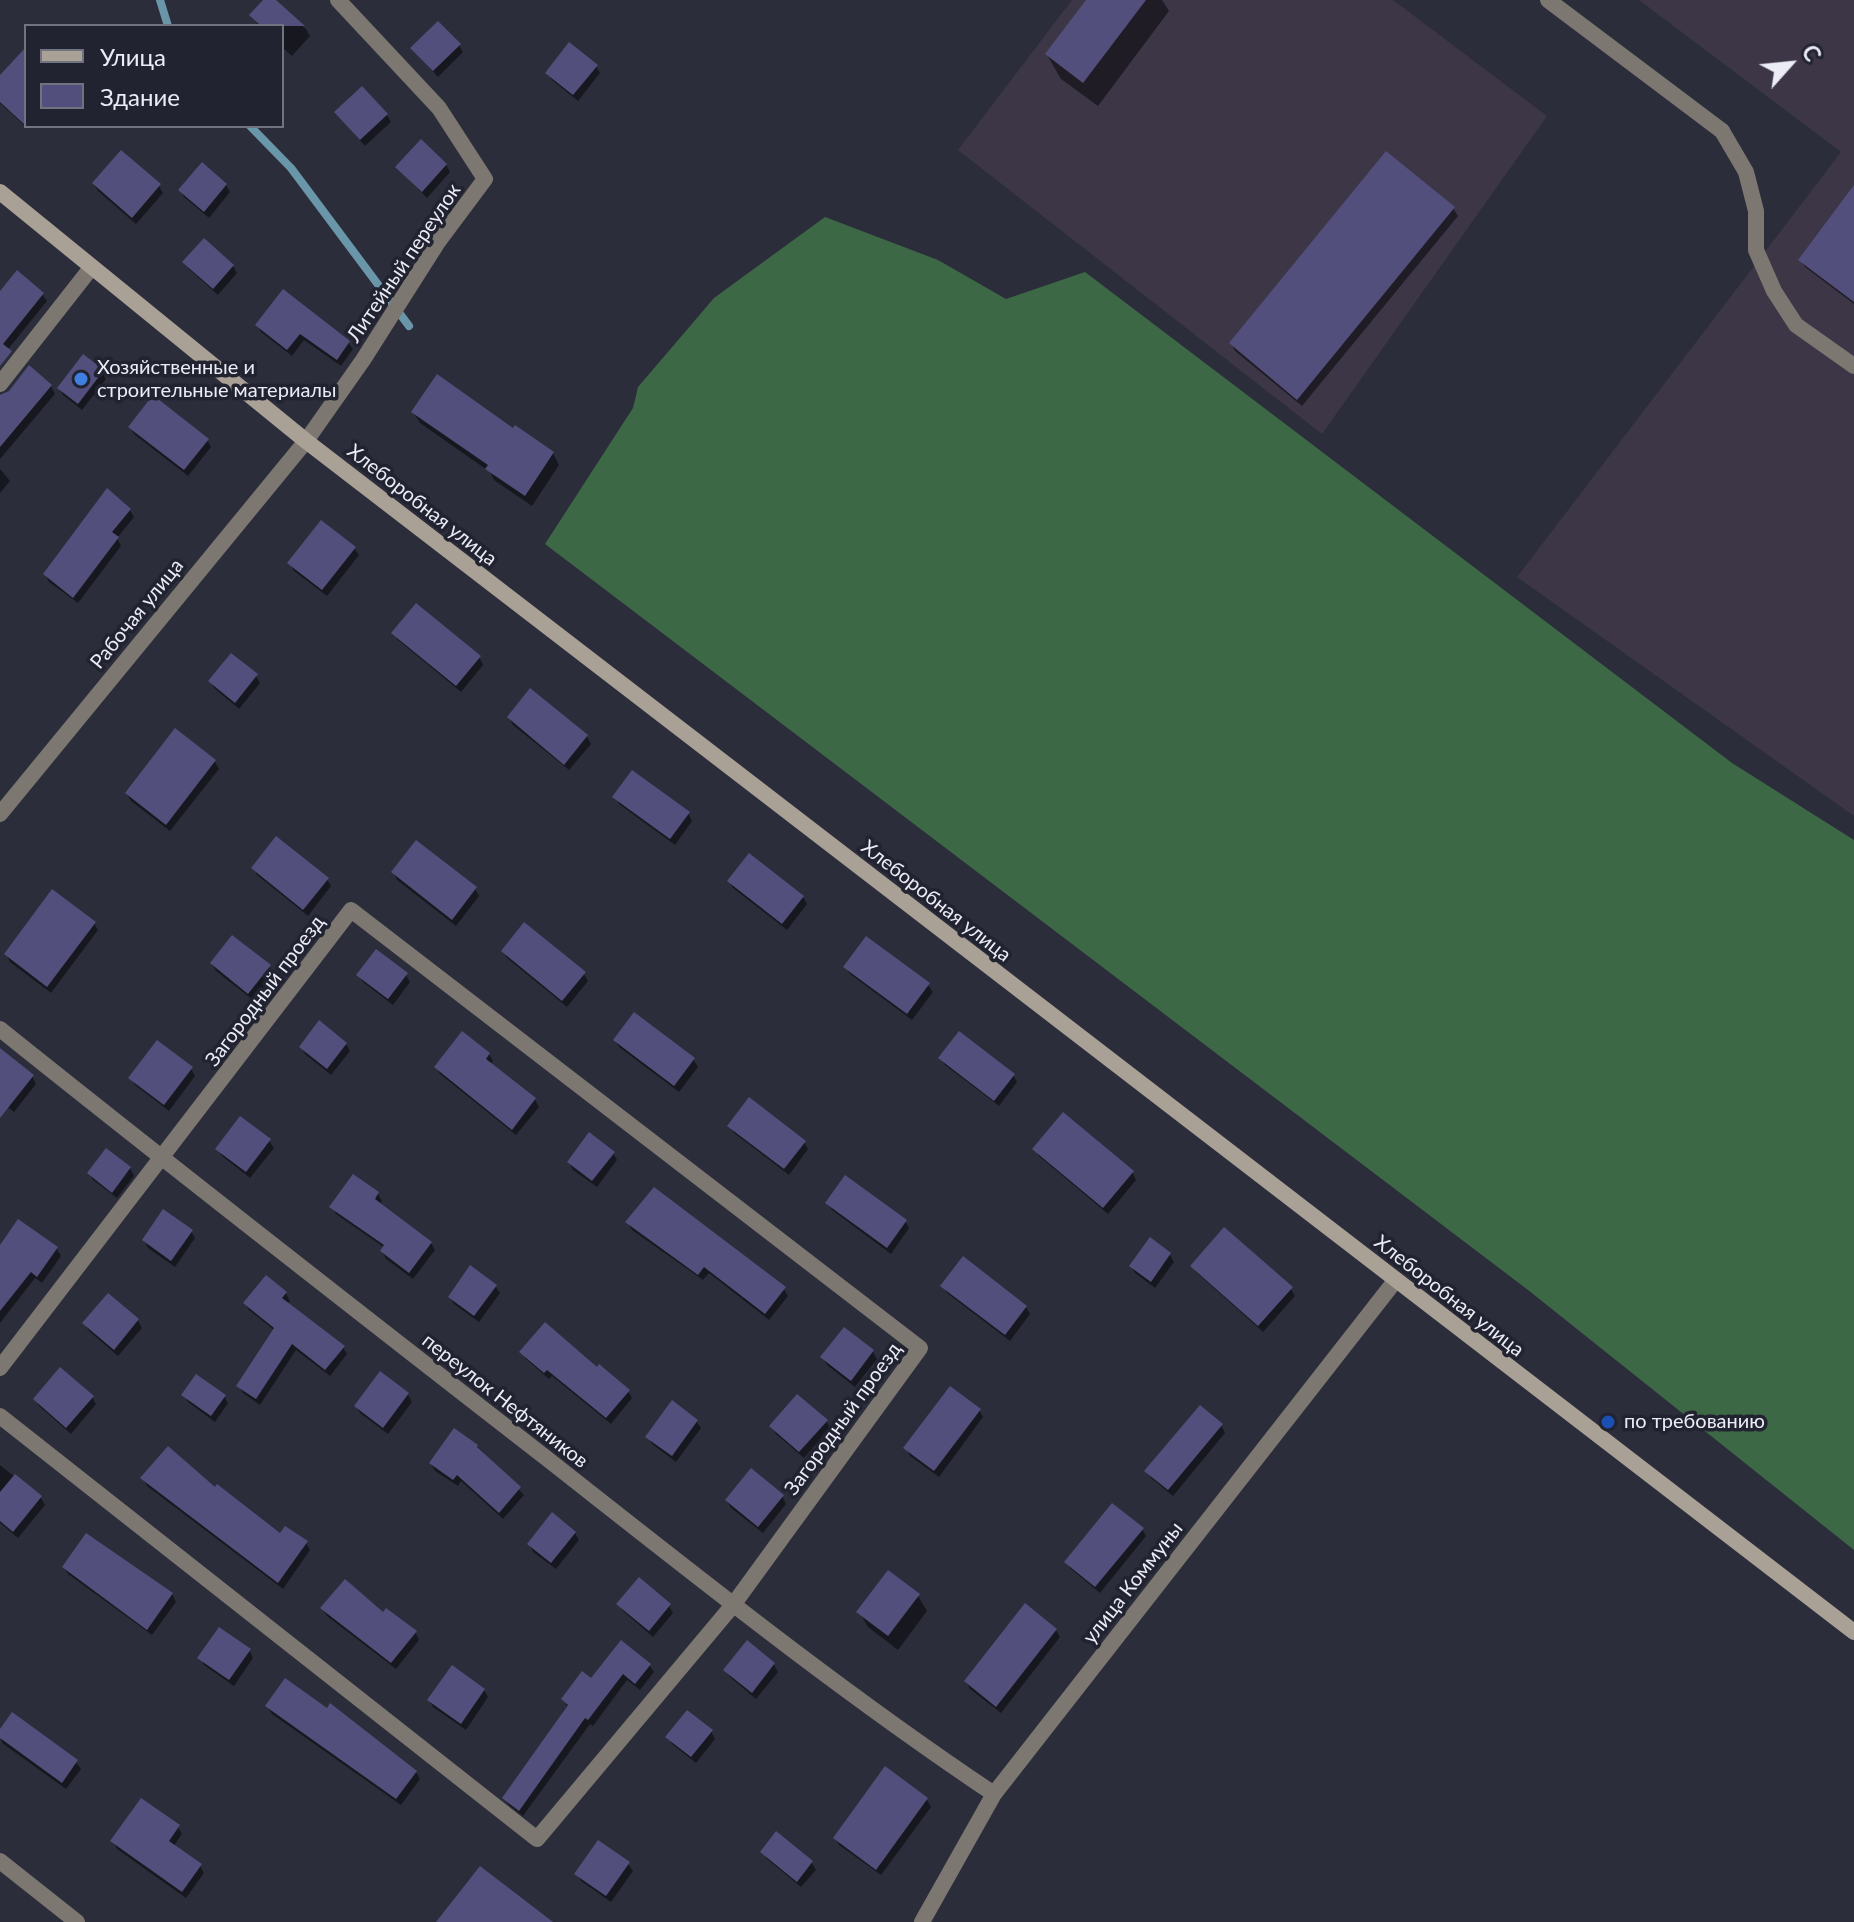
<!DOCTYPE html>
<meta charset="utf-8">
<style>
body{margin:0}
#map{position:relative;width:1854px;height:1922px;overflow:hidden;background:#2c2d3b;font-family:Lato,sans-serif}
canvas{display:block}
.legend{position:absolute;left:24px;top:24px;width:260px;height:104px;box-sizing:border-box;background:#222331;border:2px solid #727380;margin:0;padding:10px 14px;list-style:none;font-size:24px;color:#ebecf6}
.legend li{display:flex;align-items:center;gap:16px;height:40px}
.legend b{width:40px;border:2px solid #727380}
.north{position:absolute;left:1750px;top:24px;width:80px;height:80px;-webkit-text-stroke:6px #222331;paint-order:stroke;rotate:63deg;font-size:22px;font-weight:700;line-height:32px;text-align:center;color:#ebecf6}
.north::after{content:'';display:block;margin:auto;width:28px;height:36px;background:#ebecf6;clip-path:polygon(50% 0,100% 100%,50% 72%,0 100%)}
</style>
<div id="map">
<canvas width="1854" height="1922"></canvas>
<ul class="legend">
<li><b style="height:10px;background:#a9a096"></b>Улица</li>
<li><b style="height:22px;background:#534f7d"></b>Здание</li>
</ul>
<div class="north">С</div>
</div>
<script>
const c = document.querySelector('canvas').getContext('2d');
c.lineJoin = 'round';
function fill(path, color) { c.fillStyle = color; c.fill(path, 'evenodd'); }
function trace(path, color, width, dash) { c.strokeStyle = color; c.lineWidth = width; c.lineCap = dash ? 'butt' : 'round'; c.setLineDash(dash || []); c.stroke(path); }
function write(font, color, halo, rows, align = 'center') {
  c.font = font + ' Lato,sans-serif'; c.lineWidth = 7; c.setLineDash([]); c.textBaseline = 'middle'; c.strokeStyle = halo; c.fillStyle = color; for (const [text, x, y, turn = 0] of rows) {
    c.save(); c.translate(x, y); c.rotate((+turn || 0) * Math.PI / 180); c.textAlign = isNaN(turn) ? turn : align; if (halo) c.strokeText(text, 0, 0); c.fillText(text, 0, 0); c.restore();
  }
}
const industrial = new Path2D(`
 M1072 0H1393L1547 116 1322 434 958 150Z
 M1639 0H1854V816L1517 577 1841 152Z`);
const forest = new Path2D(`
 M825 217 938 260 1006 299 1085 272 1732 763 1854 840V1550L1528 1290 545 544 633 408 638 387 714 298Z`);
const shadow = new Path2D(`
 M266 0H273L306 29 310 36 292 56 282 47V26H259L252 16Z
 M1088 0H1162L1169 11 1098 106 1061 79 1047 55Z
 M459 45 463 52 438 77 413 48Z
 M26 63 28 126 26 127 0 103V78Z
 M596 66 600 73 578 101 552 80 548 73Z
 M336 113 387 115 391 122 365 146Z
 M446 165 450 172 427 198 397 167Z
 M94 184 159 186 163 193 136 224 98 191Z
 M226 185 230 192 209 218 184 197 180 190Z
 M1854 188V304L1805 267 1800 260Z
 M1453 208 1458 216 1302 406 1235 351 1231 343Z
 M185 262 233 266 237 273 218 295 189 269Z
 M0 294H42L47 301 1 358Z
 M257 325 348 342 353 349 341 366 304 340 292 356 261 332Z
 M102 372 106 379 82 410 63 395 59 388Z
 M51 386 55 394 0 459V413Z
 M413 412 514 430 553 453 559 465 532 506 494 480 490 472 420 423Z
 M130 427 207 440 211 447 188 476 134 434Z
 M0 469 10 481 0 493Z
 M130 510 134 517 117 538 121 546 78 603 49 582 45 574Z
 M354 548 359 555 327 596 294 571 290 563Z
 M394 633 479 657 483 665 461 692 398 640Z
 M256 676 260 683 239 709 214 688 210 681Z
 M531 691 587 737 591 744 569 770 513 725 509 717Z
 M176 731 215 762 219 769 170 831 131 801 127 794Z
 M615 797 688 813 692 821 675 845 619 804Z
 M253 868 327 879 331 886 308 916 257 875Z
 M393 872 475 889 479 896 456 926 397 880Z
 M729 881 803 897 807 904 787 930 733 888Z
 M94 923 98 930 51 993 10 962 6 954Z
 M503 951 584 974 588 981 567 1007 507 958Z
 M212 964 269 967 274 974 253 1000 216 971Z
 M845 967 928 985 933 992 912 1020 850 974Z
 M359 975H406L410 982 393 1005 363 982Z
 M615 1040 693 1059 698 1067 679 1092 619 1047Z
 M346 1044 350 1051 331 1075 305 1054 301 1047Z
 M0 1051 32 1076 36 1084 14 1112 0 1101Z
 M489 1054 493 1061 490 1065 535 1100 539 1107 516 1135 440 1074 436 1067Z
 M941 1058 1013 1075 1017 1082 999 1106 945 1065Z
 M191 1069 195 1076 169 1111 135 1085 131 1078Z
 M730 1126 804 1142 808 1149 789 1175 734 1133Z
 M269 1141 274 1148 250 1178 222 1156 218 1149Z
 M1035 1149 1132 1172 1136 1180 1108 1214 1039 1156Z
 M613 1153 617 1160 597 1187 573 1170 569 1162Z
 M130 1168 134 1176 117 1198 93 1180 89 1173Z
 M378 1194 382 1201 379 1205 431 1243 435 1250 413 1279 386 1259 382 1252 385 1248 336 1214 332 1207Z
 M828 1203 905 1221 909 1228 891 1254 832 1210Z
 M628 1223 784 1289 788 1296 769 1320 709 1273 703 1280 632 1230Z
 M191 1231 195 1238 175 1267 148 1248 144 1240Z
 M1150 1240 1170 1255 1174 1262 1155 1288 1135 1273 1131 1266Z
 M0 1248 57 1249 61 1256 42 1283 35 1278 0 1323Z
 M1192 1266 1291 1289 1295 1296 1263 1332 1197 1273Z
 M266 1278 286 1294 290 1301 287 1304 343 1347 347 1354 330 1376 296 1350 260 1405 243 1393 239 1386 274 1330 249 1310 245 1303Z
 M495 1286 500 1293 479 1322 454 1304 450 1297Z
 M943 1286 1026 1307 1030 1314 1010 1341 947 1293Z
 M138 1321 142 1328 118 1356 89 1331 84 1323Z
 M522 1352 597 1370 628 1391 632 1398 611 1424 552 1376 549 1379 526 1359Z
 M873 1352 877 1359 855 1387 827 1365 823 1358Z
 M380 1374 408 1395 412 1402 388 1434 360 1413 356 1406Z
 M184 1395 224 1396 228 1403 215 1422 188 1402Z
 M92 1397 96 1404 71 1434 39 1406 35 1399Z
 M979 1410 983 1417 939 1477 910 1456 906 1448Z
 M696 1421 701 1428 676 1462 652 1444 648 1437Z
 M826 1421 830 1428 804 1458 776 1434 772 1427Z
 M1221 1425 1225 1433 1173 1496 1151 1478 1147 1471Z
 M477 1446 524 1495 503 1519 461 1481 458 1486 435 1471 431 1464Z
 M0 1465 41 1498 45 1505 18 1538 0 1523Z
 M143 1478 215 1490 280 1536 306 1543 310 1550 283 1589 147 1486Z
 M782 1496 786 1504 763 1533 731 1508 727 1501Z
 M1142 1529 1146 1536 1100 1593 1071 1569 1066 1562Z
 M575 1533 579 1540 556 1569 533 1552 529 1544Z
 M64 1567 172 1594 176 1602 152 1635 68 1574Z
 M918 1596 927 1611 898 1650 868 1627 859 1612Z
 M619 1604 669 1606 673 1613 653 1637 623 1611Z
 M322 1608 384 1614 415 1632 419 1640 396 1669 327 1616Z
 M1056 1630 1060 1637 1001 1713 970 1689 966 1681Z
 M747 1643 774 1665 778 1672 756 1699 730 1677 726 1670Z
 M249 1650 253 1658 234 1686 204 1665 200 1658Z
 M649 1665 654 1672 640 1690 627 1680 593 1726 590 1724 523 1816 509 1805 505 1798 567 1706 563 1699 592 1681Z
 M484 1690 488 1697 466 1730 433 1707 429 1700Z
 M267 1706 416 1772 420 1779 401 1805 272 1714Z
 M711 1731 715 1739 696 1763 672 1744 668 1737Z
 M0 1733 76 1762 81 1769 66 1789 2 1743Z
 M927 1800 931 1807 881 1875 839 1845 835 1838Z
 M178 1827 182 1834 173 1847 200 1866 204 1873 186 1898 117 1849 113 1841Z
 M777 1834 812 1863 816 1870 801 1887 767 1859 762 1852Z
 M628 1864 633 1871 611 1902 581 1881 577 1874Z`);
const stream = new Path2D(`
 M160 0 168 26
 M250 126 291 168 409 326`);
const building = new Path2D(`
 M263 0H276L305 26H261L249 15Z
 M1086 0H1146L1083 83 1045 54Z
 M438 21 461 44 433 71 410 48Z
 M569 42 598 65 573 95 545 73Z
 M26 47V126L0 102V75Z
 M362 86 388 114 360 140 334 112Z
 M421 139 447 164 422 192 395 167Z
 M121 150 161 184 132 218 92 183Z
 M1386 151 1455 207 1297 400 1229 343Z
 M202 162 227 184 204 212 178 190Z
 M1854 185V302L1798 260Z
 M204 238 234 265 213 289 182 262Z
 M17 270 44 293 3 344 12 351 0 366V291Z
 M283 289 350 341 337 360 300 334 287 350 255 325Z
 M83 354 104 370 78 404 57 388Z
 M29 365 52 385 0 447V395L9 391Z
 M437 374 513 428 515 425 554 452 525 496 485 469 488 465 411 412Z
 M153 395 209 439 184 470 128 427Z
 M107 488 131 509 112 532 119 537 73 598 43 574Z
 M321 520 356 547 322 590 287 563Z
 M416 603 481 656 456 686 391 633Z
 M231 653 258 674 235 703 208 681Z
 M530 688 588 735 564 765 507 717Z
 M175 728 216 760 166 825 125 793Z
 M632 770 690 812 670 839 612 797Z
 M276 836 329 878 303 910 251 868Z
 M416 840 477 887 452 920 391 872Z
 M749 853 804 896 782 924 727 881Z
 M52 889 96 922 47 987 4 954Z
 M524 922 586 972 562 1001 501 951Z
 M232 935 271 965 248 994 210 963Z
 M866 936 930 983 907 1014 843 967Z
 M376 949 408 973 388 999 356 975Z
 M634 1012 695 1058 674 1086 613 1040Z
 M319 1020 347 1043 327 1069 299 1047Z
 M462 1031 490 1053 486 1059 536 1098 512 1130 434 1067Z
 M959 1031 1015 1074 994 1101 938 1058Z
 M157 1040 193 1067 164 1105 128 1078Z
 M0 1048 34 1075 0 1118Z
 M749 1097 806 1141 784 1169 727 1126Z
 M1063 1112 1134 1171 1103 1208 1032 1149Z
 M240 1116 271 1139 246 1172 215 1149Z
 M589 1132 615 1152 592 1181 567 1162Z
 M106 1148 131 1167 112 1193 87 1173Z
 M353 1174 379 1192 375 1199 432 1242 409 1273 380 1251 384 1245 329 1207Z
 M845 1175 907 1220 887 1248 825 1203Z
 M654 1187 786 1287 765 1314 704 1267 698 1275 625 1222Z
 M163 1209 193 1230 171 1261 142 1240Z
 M18 1219 58 1247 37 1277 31 1272 0 1311V1245Z
 M1224 1227 1293 1287 1258 1326 1190 1266Z
 M1150 1237 1171 1253 1151 1282 1129 1266Z
 M963 1256 1027 1306 1005 1335 940 1286Z
 M470 1265 497 1285 474 1316 448 1297Z
 M266 1275 287 1292 282 1298 345 1346 325 1370 292 1344 256 1399 236 1386 274 1328 243 1303Z
 M108 1293 139 1319 114 1350 82 1323Z
 M545 1322 597 1367 599 1364 630 1390 606 1418 547 1370 544 1373 519 1352Z
 M844 1327 874 1350 851 1381 820 1357Z
 M60 1367 94 1396 66 1428 33 1399Z
 M380 1371 409 1393 383 1428 354 1406Z
 M196 1374 226 1395 211 1416 181 1395Z
 M950 1386 981 1409 934 1471 903 1448Z
 M797 1394 828 1420 799 1452 769 1426Z
 M672 1400 698 1420 672 1456 645 1437Z
 M1200 1405 1223 1424 1168 1490 1144 1471Z
 M454 1428 478 1445 477 1447 521 1487 499 1513 457 1475 453 1480 429 1463Z
 M168 1446 215 1487 217 1484 280 1533 285 1526 308 1541 278 1583 140 1478Z
 M751 1468 784 1495 758 1527 725 1500Z
 M15 1474 42 1496 13 1532 0 1521V1492Z
 M1112 1503 1144 1528 1095 1587 1064 1562Z
 M552 1512 576 1532 551 1563 527 1544Z
 M86 1533 173 1593 147 1630 62 1567Z
 M888 1570 920 1594 888 1636 856 1612Z
 M639 1577 671 1604 649 1631 616 1604Z
 M345 1579 383 1612 386 1608 417 1631 391 1663 320 1608Z
 M1025 1603 1057 1629 996 1707 964 1681Z
 M219 1627 251 1649 229 1680 197 1658Z
 M621 1640 651 1664 635 1684 623 1674 588 1720 585 1718 519 1811 502 1798 568 1705 561 1699 582 1671 591 1678Z
 M747 1640 775 1663 752 1693 723 1670Z
 M452 1665 485 1689 461 1724 427 1700Z
 M285 1678 327 1708 330 1703 417 1771 396 1799 265 1706Z
 M687 1710 713 1730 691 1757 665 1737Z
 M12 1712 78 1760 62 1783 0 1738V1729Z
 M885 1766 928 1798 876 1870 833 1838Z
 M141 1798 180 1825 169 1841 202 1864 182 1892 110 1841Z
 M776 1831 813 1861 797 1882 760 1852Z
 M598 1840 630 1862 606 1896 574 1874Z
 M480 1866 553 1922H436Z`);
const lane = new Path2D(`
 M1722 131 1746 172 1756 211V250L1774 291 1796 325 1854 366`);
const street = new Path2D(`
 M1548 0 1722 131
 M0 384 91 268
 M0 814 306 441 363 360 438 242 485 179 439 108 338 0
 M0 1029C182 1175 366 1318 550 1461 695 1575 840 1691 994 1794
 M0 1368 351 910 920 1348 733 1605 537 1839 0 1416
 M0 1861 77 1922
 M922 1922 994 1794 1395 1281`);
const secondary = new Path2D(`
 M0 192 306 441 1854 1632`);
const markers = [
 [81,379,8,"#3f7fe0"],
 [1608,1422,8,"#1a4fb4"]
];
const streetNames = [
 ["Литейный переулок",404,263,-56],
 ["Хлеборобная улица",422,505,38],
 ["Рабочая улица",137,614,-51],
 ["Хлеборобная улица",936,901,38],
 ["Загородный проезд",265,991,-53],
 ["Хлеборобная улица",1449,1296,38],
 ["переулок Нефтяников",505,1401,38],
 ["Загородный проезд",843,1419,-54],
 ["улица Коммуны",1133,1583,-52]
];
const poiNames = [
 ["Хозяйственные и",97,368],
 ["строительные материалы",97,391],
 ["по требованию",1624,1422]
];
fill(industrial, '#3c3647');
fill(forest, '#3d6846');
fill(shadow, '#0007');
trace(stream, '#6996a8', 8);
fill(building, '#534f7d');
trace(lane, '#7c7771', 16);
trace(street, '#7c7771', 16);
trace(secondary, '#a9a096', 16);
for (const [x, y, r, color] of markers) { const dot = new Path2D(); dot.arc(x, y, r, 0, 2 * Math.PI); c.fillStyle = color; c.fill(dot); trace(dot, '#222331', 3); }
write('20px', '#ebecf6', '#222331', streetNames);
write('20px', '#ebecf6', '#222331', poiNames, 'left');
</script>
